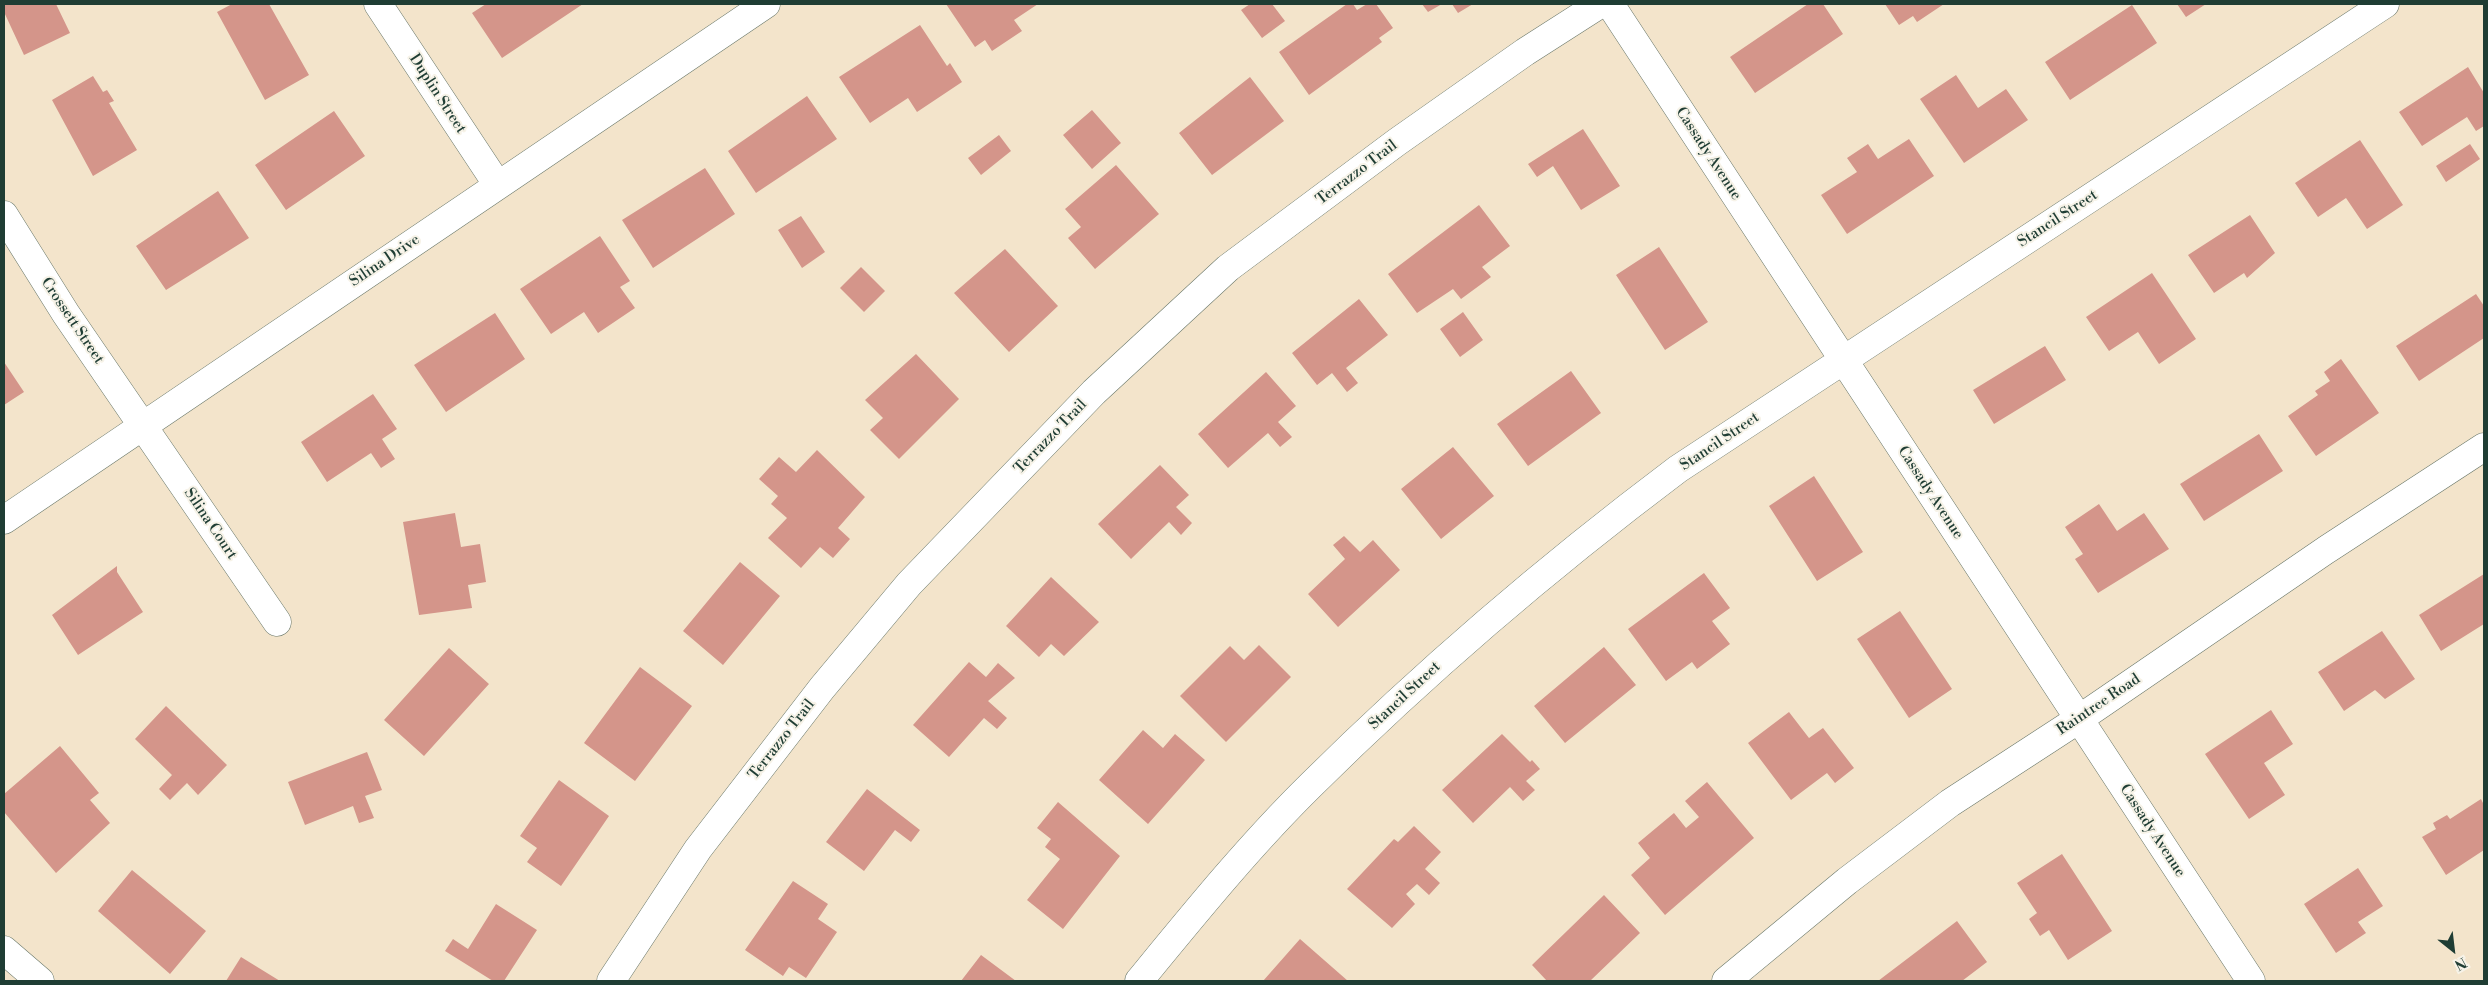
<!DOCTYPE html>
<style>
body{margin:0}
#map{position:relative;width:2488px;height:985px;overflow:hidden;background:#f3e4cb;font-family:"Libre Bodoni",serif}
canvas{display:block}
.frame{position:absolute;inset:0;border:5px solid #1f3d34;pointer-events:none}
.north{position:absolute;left:2428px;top:925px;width:50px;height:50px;-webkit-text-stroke:4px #f7f3e8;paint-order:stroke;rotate:151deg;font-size:14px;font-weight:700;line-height:20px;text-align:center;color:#1f3d34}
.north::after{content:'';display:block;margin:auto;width:18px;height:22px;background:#1f3d34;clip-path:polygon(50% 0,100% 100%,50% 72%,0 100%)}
</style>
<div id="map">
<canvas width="2488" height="985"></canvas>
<div class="frame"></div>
<div class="north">N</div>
</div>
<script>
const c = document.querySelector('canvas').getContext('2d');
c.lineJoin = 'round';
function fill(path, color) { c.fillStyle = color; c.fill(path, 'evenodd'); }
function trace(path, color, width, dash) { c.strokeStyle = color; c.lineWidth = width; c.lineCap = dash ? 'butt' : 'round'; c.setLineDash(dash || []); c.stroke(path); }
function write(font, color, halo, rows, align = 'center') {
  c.font = font + ' "Libre Bodoni",serif'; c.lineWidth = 4; c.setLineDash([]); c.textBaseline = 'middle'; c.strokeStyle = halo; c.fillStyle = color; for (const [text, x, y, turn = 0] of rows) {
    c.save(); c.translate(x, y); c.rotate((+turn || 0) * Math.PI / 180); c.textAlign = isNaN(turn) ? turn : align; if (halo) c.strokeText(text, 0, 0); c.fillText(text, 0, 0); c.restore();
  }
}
const building = new Path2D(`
 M4 4H56L70 33 24 55 4 12Z
 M232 4H269L309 75 265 100 217 12Z
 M486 4H583L502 58 472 13Z
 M946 4H1038L1014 20 1022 31 992 51 985 40 975 47Z
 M1250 4H1272L1285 21 1262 38 1241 10Z
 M1347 4H1353L1357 10 1367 4H1376L1393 28 1379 38 1382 42 1309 95 1279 52Z
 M1422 4H1442L1428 12Z
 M1452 4H1473L1458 13Z
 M1808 4H1823L1843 34 1755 93 1730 57Z
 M1885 4H1944L1917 22 1913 16 1899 25Z
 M2177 4H2206L2186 17Z
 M2132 5 2157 43 2070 100 2045 62Z
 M920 25 947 66 950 63 962 82 917 112 908 98 870 123 839 77Z
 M2468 67 2484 93V126L2476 131 2467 117 2422 146 2399 112Z
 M1956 75 1978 108 2006 89 2028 120 1964 163 1920 99Z
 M93 76 103 92 107 90 114 101 109 103 137 150 93 176 52 100Z
 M1250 77 1284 121 1212 175 1179 133Z
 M807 96 837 139 756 193 728 151Z
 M1092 110 1121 143 1092 169 1063 135Z
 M334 111 365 156 286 210 255 165Z
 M1583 129 1620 186 1581 210 1553 166 1537 177 1528 164Z
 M999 135 1011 151 981 175 968 158Z
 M1909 139 1934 176 1847 234 1821 195 1857 172 1847 158 1868 144 1878 159Z
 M2360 140 2403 205 2367 229 2346 198 2318 217 2295 183Z
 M2470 144 2480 159 2446 182 2436 166Z
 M1116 165 1159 214 1095 269 1068 238 1081 227 1065 209Z
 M705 168 735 214 653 268 622 220Z
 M218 191 249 238 166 290 136 246Z
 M1479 205 1510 246 1482 267 1491 277 1461 299 1453 289 1417 313 1388 274Z
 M2250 215 2275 253 2247 278 2244 273 2214 293 2188 255Z
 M801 216 825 252 802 268 778 230Z
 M600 236 630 281 620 287 635 308 598 333 584 312 551 334 520 289Z
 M1659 247 1708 322 1665 350 1616 275Z
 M1005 249 1058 306 1009 352 954 293Z
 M861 267 885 291 864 312 840 288Z
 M2152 273 2196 339 2159 364 2138 332 2109 351 2086 317Z
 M2476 294 2484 306V338L2419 381 2396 346Z
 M1359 299 1388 335 1346 368 1358 383 1347 392 1332 373 1317 385 1292 353Z
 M1463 312 1483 340 1460 357 1440 329Z
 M495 313 525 359 446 412 414 365Z
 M2045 346 2066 380 1994 424 1973 390Z
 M916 354 959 399 899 459 870 430 883 418 865 400Z
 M2341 359 2379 413 2316 456 2288 416 2318 395 2315 391 2330 381 2324 372Z
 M4 362 24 392 4 405Z
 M1571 371 1601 413 1528 466 1497 424Z
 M1266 372 1296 406 1278 422 1292 437 1280 447 1268 433 1228 468 1198 434Z
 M373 394 397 429 382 439 395 459 381 468 371 453 327 482 301 442Z
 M2259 434 2283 471 2204 521 2180 484Z
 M1453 447 1494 496 1441 539 1401 489Z
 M817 450 865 497 838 528 850 539 833 558 820 547 801 568 768 538 787 518 771 504 778 496 759 479 779 457 796 472Z
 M1160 465 1189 495 1176 507 1192 523 1181 535 1169 522 1131 559 1098 524Z
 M1814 476 1863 552 1817 581 1769 506Z
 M2099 504 2117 531 2144 513 2169 549 2098 593 2075 559 2083 554 2065 527Z
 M455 513 461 547 480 544 486 582 468 585 472 608 419 615 403 522Z
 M1344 536 1360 552 1373 540 1400 570 1338 627 1308 594 1345 559 1333 545Z
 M740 562 780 596 723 665 683 631Z
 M117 566V572L143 612 78 655 52 615Z
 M1704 573 1730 608 1712 621 1730 644 1697 669 1692 662 1666 681 1628 629Z
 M2484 574V624L2441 651 2419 615Z
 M1051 577 1099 622 1064 656 1051 644 1039 657 1006 626Z
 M1900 611 1952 689 1909 718 1857 639Z
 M2382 631 2415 679 2385 699 2375 690 2344 711 2318 672Z
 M1259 645 1291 677 1226 742 1180 696 1230 646 1244 660Z
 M1604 647 1636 685 1565 743 1534 706Z
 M449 648 489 684 424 756 384 720Z
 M969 662 986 677 998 663 1015 678 988 701 1007 718 997 729 984 718 949 757 913 725Z
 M640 667 692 706 635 781 584 743Z
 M166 706 227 765 198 795 187 783 170 800 159 789 172 775 135 739Z
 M2271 710 2293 744 2264 763 2285 795 2249 819 2205 754Z
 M1789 712 1809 738 1823 728 1854 768 1835 783 1827 773 1791 800 1748 743Z
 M1143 730 1163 748 1175 734 1205 760 1148 824 1099 780Z
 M1502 734 1530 762 1532 760 1540 769 1526 781 1535 790 1523 801 1510 787 1473 823 1442 790Z
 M60 746 99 793 90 800 110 823 56 873 4 812V794Z
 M367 752 382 790 365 796 374 818 359 823 353 806 305 825 288 782Z
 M559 780 609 816 561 886 527 862 537 848 520 836Z
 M1707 782 1754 838 1665 915 1631 875 1650 858 1638 843 1674 813 1686 828 1699 817 1685 801Z
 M867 789 920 830 911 842 895 830 864 871 826 842Z
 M2481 799 2484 805V850L2446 875 2422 837 2436 829 2433 823 2447 815 2450 819Z
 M1058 802 1120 856 1063 929 1027 900 1060 859 1045 847 1051 839 1037 828Z
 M1414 826 1441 852 1425 869 1440 883 1429 895 1417 884 1406 894 1415 904 1392 928 1347 889 1394 839 1398 842Z
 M2062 854 2112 931 2068 960 2049 930 2040 936 2029 919 2037 913 2017 883Z
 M2358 868 2383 906 2358 922 2366 933 2336 953 2304 904Z
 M132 870 206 931 170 974 98 911Z
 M793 881 828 904 818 919 837 932 806 978 789 967 783 976 745 950Z
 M1604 895 1640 933 1590 981H1547L1532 965Z
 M496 904 537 930 504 981H493L445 951 453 939 468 949Z
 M1957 921 1987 962 1962 981H1878Z
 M1300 939 1348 981H1263Z
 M981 955 1016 981H961Z
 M241 957 280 981H226Z`);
const minor = new Path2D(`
 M378 4 497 184
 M1610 4 2251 981
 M4 215 66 314 277 622
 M4 520 766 4
 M4 950 40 981
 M611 981 698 849 822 688 909 584 1094 392 1228 268 1397 142 1525 52 1600 4
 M1139 981C1194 914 1249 846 1311 785 1426 671 1549 566 1678 469L2385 4
 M1726 981 1847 881 1950 803 2079 719 2326 550 2484 447`);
const streetNames = [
 ["Duplin Street",437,94,57],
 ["Cassady Avenue",1708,154,57],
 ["Terrazzo Trail",1357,173,-37],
 ["Stancil Street",2058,219,-33],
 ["Silina Drive",385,261,-34],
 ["Crossett Street",72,321,56],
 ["Terrazzo Trail",1051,437,-46],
 ["Stancil Street",1720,442,-34],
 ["Cassady Avenue",1930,493,57],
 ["Silina Court",210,524,56],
 ["Stancil Street",1405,696,-43],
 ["Raintree Road",2099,705,-34],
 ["Terrazzo Trail",782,740,-52],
 ["Cassady Avenue",2152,831,57]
];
fill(building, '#d4958a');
trace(minor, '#697769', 29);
trace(minor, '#fff', 28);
write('15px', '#1f3d34', '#f7f3e8', streetNames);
</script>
